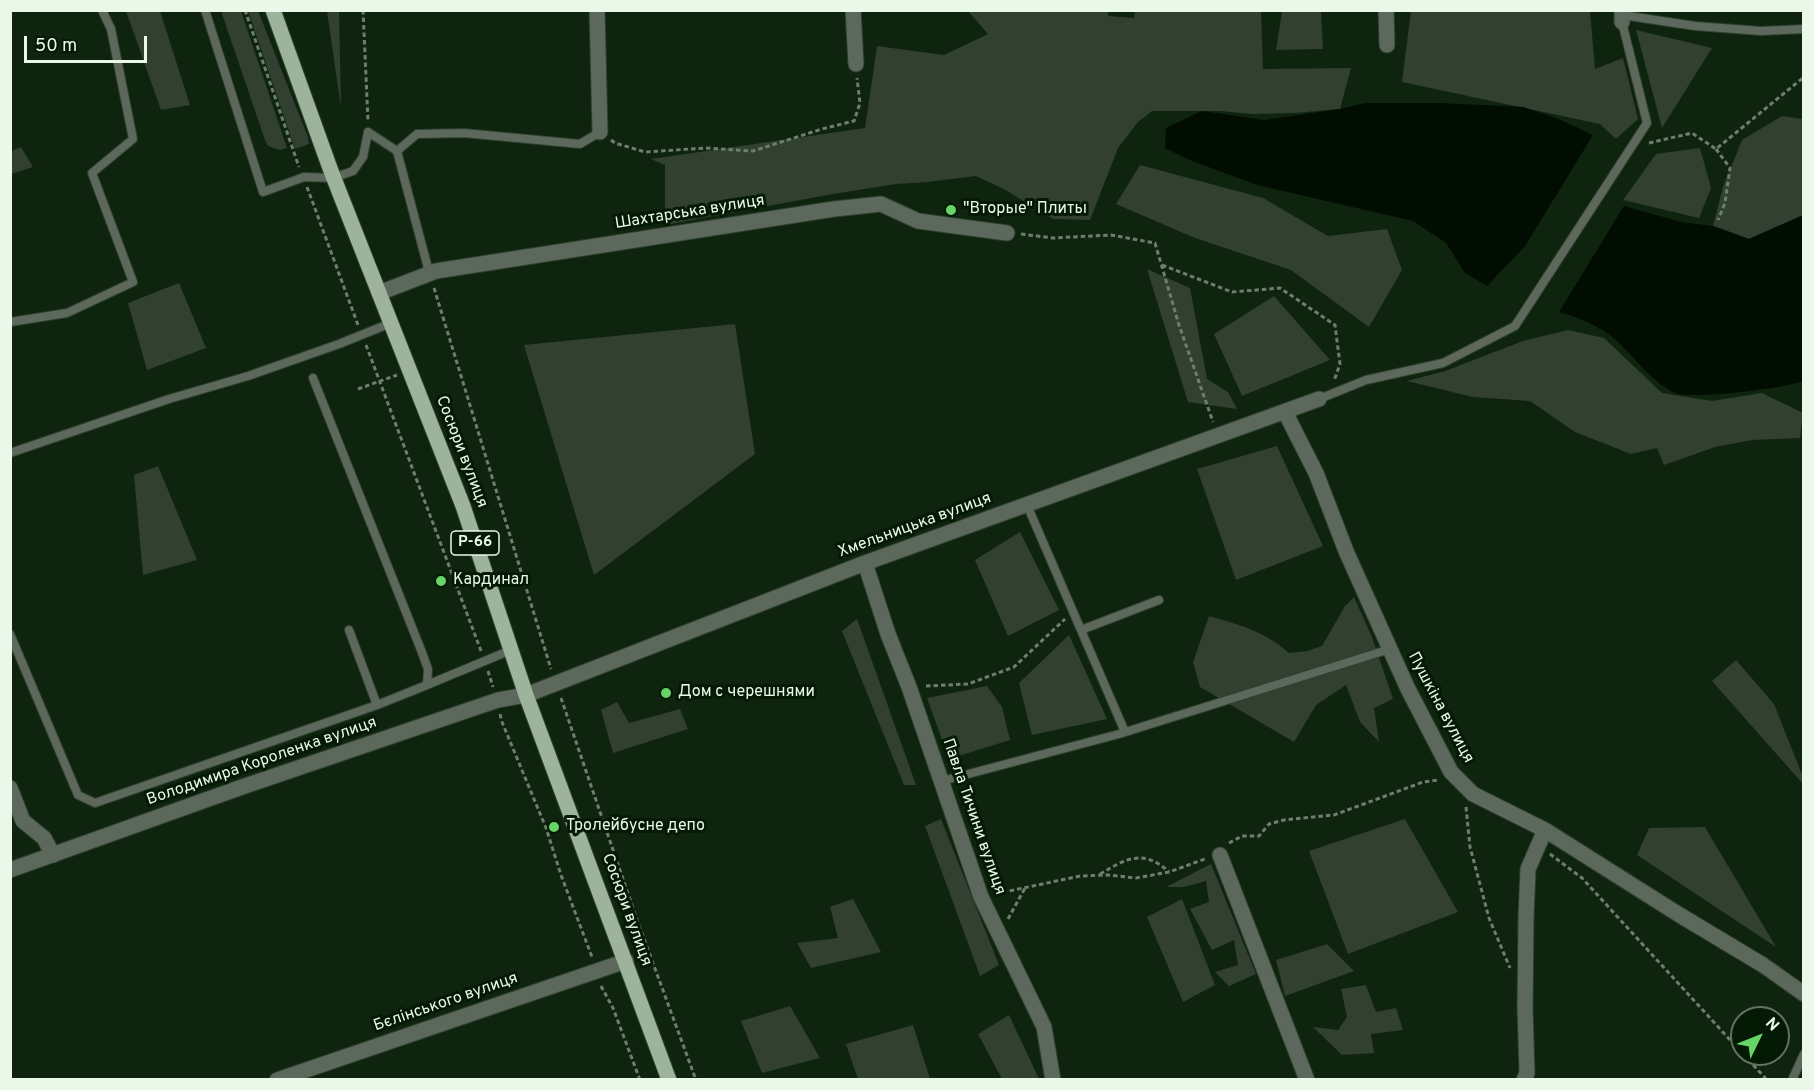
<!DOCTYPE html>
<meta charset="utf-8">
<style>
body{margin:0}
#map{position:relative;width:1814px;height:1090px;overflow:hidden;background:#0e240e;font-family:Overpass,sans-serif}
canvas{display:block}
.frame{position:absolute;inset:0;border:12px solid #eaf8e9;pointer-events:none}
.north{position:absolute;left:1730px;top:1006px;width:60px;height:60px;box-sizing:border-box;background:#051a05;border:2px solid #617360;border-radius:50%;rotate:47deg;font-size:16px;font-weight:700;line-height:24px;text-align:center;color:#eaf8e9}
.north::after{content:'';display:block;margin:auto;width:21px;height:27px;background:#67d466;clip-path:polygon(50% 0,100% 100%,50% 72%,0 100%)}
.scale{position:absolute;left:24px;top:36px;width:123px;height:27px;box-sizing:border-box;border:3px solid #eaf8e9;border-top:0;padding-left:8px;font-size:18px;line-height:21px;white-space:nowrap;color:#eaf8e9;-webkit-text-stroke:4px #051a05;paint-order:stroke}
</style>
<div id="map">
<canvas width="1814" height="1090"></canvas>
<div class="frame"></div>
<div class="north">N</div>
<div class="scale">50 m</div>
</div>
<script>
const c = document.querySelector('canvas').getContext('2d');
c.lineJoin = 'round';
function fill(path, color) { c.fillStyle = color; c.fill(path, 'evenodd'); }
function trace(path, color, width, dash) { c.strokeStyle = color; c.lineWidth = width; c.lineCap = dash ? 'butt' : 'round'; c.setLineDash(dash || []); c.stroke(path); }
function write(font, color, halo, rows, align = 'center') {
  c.font = font + ' Overpass,sans-serif'; c.lineWidth = 6; c.setLineDash([]); c.textBaseline = 'middle'; c.strokeStyle = halo; c.fillStyle = color; for (const [text, x, y, turn = 0] of rows) {
    c.save(); c.translate(x, y); c.rotate((+turn || 0) * Math.PI / 180); c.textAlign = isNaN(turn) ? turn : align; if (halo) c.strokeText(text, 0, 0); c.fillText(text, 0, 0); c.restore();
  }
}
const green = new Path2D(`
 M1108 10V16L1134 18 1135 11H1261L1263 69 1351 68 1340 109 1295 113 1252 114 1220 111H1152L1138 122 1118 148 1090 220 1053 219 1004 189 976 176 928 182 896 184 833 194 665 225V165L651 159 865 128 877 46 944 55 988 34 968 11Z
 M126 11H160L190 105 161 110Z
 M221 11H241L287 148 280 150 268 146 265 140Z
 M248 11H258L308 137 309 144 295 149Z
 M327 11H339L341 108Z
 M1282 11H1321L1323 49 1276 50Z
 M1411 11H1590L1595 69 1623 58 1638 119 1616 139 1600 124 1402 82Z
 M1636 30 1712 48 1662 128Z
 M1782 116 1803 119V220L1778 226 1749 239 1713 226 1723 187 1742 140Z
 M21 147 33 167 11 174V151Z
 M1700 148 1711 188 1699 218 1623 200 1656 154Z
 M1140 165 1263 198 1328 236 1387 229 1402 270 1369 327 1291 270 1195 238 1116 204Z
 M1147 269 1190 288 1207 379 1228 392 1237 409 1188 402Z
 M179 283 206 348 147 370 128 303Z
 M1274 296 1330 360 1242 396 1214 334Z
 M735 324 755 454 594 575 524 345Z
 M1568 330 1604 338 1662 393 1712 401 1762 393 1803 413 1800 438 1752 440 1715 447 1664 465 1657 448 1631 454 1575 432 1530 401 1473 397 1407 381 1445 371 1523 341Z
 M1277 446 1323 546 1236 580 1197 469Z
 M158 466 197 560 143 575 134 475Z
 M1020 532 1059 610 1008 636 975 560Z
 M1354 597 1372 637 1393 699 1374 708 1379 742 1360 722 1346 685 1316 705 1294 742 1200 687 1193 662 1209 616C1238 624 1266 632 1289 653L1307 651 1322 646 1345 606Z
 M857 619 916 785H904L842 631Z
 M1069 635 1107 719 1032 735 1019 683Z
 M1736 660 1774 704 1803 777V784L1712 681Z
 M987 686 1002 707 1010 740 949 759 927 698Z
 M617 702 629 723 680 709 688 729 613 753 601 710Z
 M941 819 999 965 980 976 925 826Z
 M1405 819 1458 912 1348 954 1309 851Z
 M1705 827 1776 947 1637 855 1649 828Z
 M1211 864 1256 974 1229 986 1215 972 1238 965 1234 940 1212 950 1190 909 1209 902 1206 881 1184 887H1166Z
 M853 899 881 952 811 968 797 943 838 938 830 907Z
 M1182 899 1215 985 1183 1002 1147 917Z
 M1327 944 1354 971 1285 996 1276 960Z
 M1366 985 1376 1012 1396 1008 1403 1030 1371 1034 1374 1053 1342 1055 1313 1027 1338 1030 1347 1017 1341 989Z
 M790 1006 820 1058 762 1073 741 1021Z
 M1009 1015 1039 1079H1002L978 1034Z
 M913 1025 930 1079H858L846 1044Z`);
const water = new Path2D(`
 M1365 103H1439L1523 107 1556 118 1593 135 1525 246 1487 286 1465 273 1446 243 1413 221 1257 185 1187 159 1165 148 1166 128 1202 111 1264 120 1340 109Z
 M1624 206 1681 222 1713 226 1749 239 1803 215V381C1786 388 1690 400 1675 393 1651 381 1636 359 1617 341 1600 325 1581 319 1559 312Z`);
const path = new Path2D(`
 M245 10 299 167
 M363 10 368 121
 M611 140 615 143 645 152 705 148 753 151 822 129 854 121 860 103 857 78
 M1649 143 1692 133 1716 149 1804 77
 M1716 149 1730 168 1725 203 1718 220
 M307 187 358 325
 M1021 234 1053 238 1111 235 1155 243 1179 325 1213 422
 M1162 265 1232 292 1280 288 1335 325 1340 364 1334 381
 M434 288 551 669
 M366 345 481 651
 M358 389 397 375
 M488 671 493 687
 M926 686 968 684 1014 667 1065 619
 M561 698 636 917 696 1080
 M500 714 502 722 546 828 561 875 592 957
 M1466 807 1470 847 1489 918 1510 968
 M1229 843 1242 836H1259L1269 824 1284 820 1334 815 1423 782 1439 780
 M1550 854 1582 878 1742 1053
 M1100 874C1126 859 1143 848 1169 872
 M995 894 1080 876 1108 875 1136 878 1169 872 1205 859
 M1008 919 1025 888
 M601 986 613 1008 640 1080
 M1743 1054 1767 1080`);
const lane = new Path2D(`
 M205 10 263 192 304 177 333 178 353 171 363 157 368 132 397 151 417 134 464 133 580 144 600 132
 M1622 15 1695 26 1761 31 1804 29
 M397 151 429 272
 M10 322 67 313 133 282 92 173 133 139 111 29 102 10
 M313 378 421 650 428 669 427 685 377 705
 M1319 399 1366 380 1443 363 1515 326 1647 123 1622 22
 M10 453 169 399 248 376 339 344 391 323
 M1027 505 1125 732
 M1081 630 1159 600
 M10 634 78 795 95 803 377 705 349 630
 M427 685 511 650
 M942 781 1119 734 1390 649
 M1792 1080 1804 1054`);
const street = new Path2D(`
 M597 10 600 132
 M853 10 856 64
 M1386 10 1387 45
 M1622 10V22
 M379 293 436 271 834 209 881 204 918 221 1007 233
 M1285 412 1316 473 1346 551 1407 687 1451 772 1473 794 1545 830 1678 914 1763 965 1804 994
 M865 563 888 634 909 687 981 897 1044 1027 1053 1080
 M10 788 23 821 44 838 53 855
 M1220 855 1307 1080
 M10 870 242 787 498 700 526 695 865 563 1319 399
 M277 1080 626 961
 M1524 1080 1527 1073 1525 1008 1526 917 1528 869 1545 830`);
const primary = new Path2D(`
 M273 10 331 171 463 506 526 695 669 1080`);
const markers = [
 [951,210,6,"#67d466"],
 [441,581,6,"#67d466"],
 [666,693,6,"#67d466"],
 [554,827,6,"#67d466"]
];
const shields = [
 [475,543,48]
];
const shieldNames = [
 ["Р-66",475,543]
];
const poiNames = [
 ["\"Вторые\" Плиты",963,210],
 ["Кардинал",453,581],
 ["Дом с черешнями",678,693],
 ["Тролейбусне депо",566,827]
];
const streetNames = [
 ["Шахтарська вулиця",690,213,-9],
 ["Сосюри вулиця",461,452,69],
 ["Хмельницька вулиця",915,526,-20],
 ["Пушкіна вулиця",1440,708,62],
 ["Володимира Короленка вулиця",262,762,-19],
 ["Павла Тичини вулиця",973,817,71],
 ["Сосюри вулиця",626,910,70],
 ["Бєлінського вулиця",446,1003,-19]
];
fill(green, '#314030');
fill(water, '#000d00');
trace(lane, '#2d422d', 10);
trace(street, '#2d422d', 17);
trace(primary, '#2d422d', 17);
trace(path, '#6c7f6c', 3, [4.5, 3]);
trace(lane, '#5d685c', 8);
trace(street, '#5d685c', 15);
trace(primary, '#9db39c', 15);
for (const [x, y, r, color] of markers) { const dot = new Path2D(); dot.arc(x, y, r, 0, 2 * Math.PI); c.fillStyle = color; c.fill(dot); trace(dot, '#051a05', 2); }
for (const [x, y, w] of shields) { const box = new Path2D(); box.roundRect(x - w / 2, y - 12, w, 24, 4.5); c.fillStyle = '#051a05'; c.fill(box); trace(box, '#eaf8e9', 1.5); }
write('bold 15px', '#eaf8e9', null, shieldNames);
write('16px', '#eaf8e9', '#051a05', poiNames, 'left');
write('16px', '#eaf8e9', '#051a05', streetNames);
</script>
